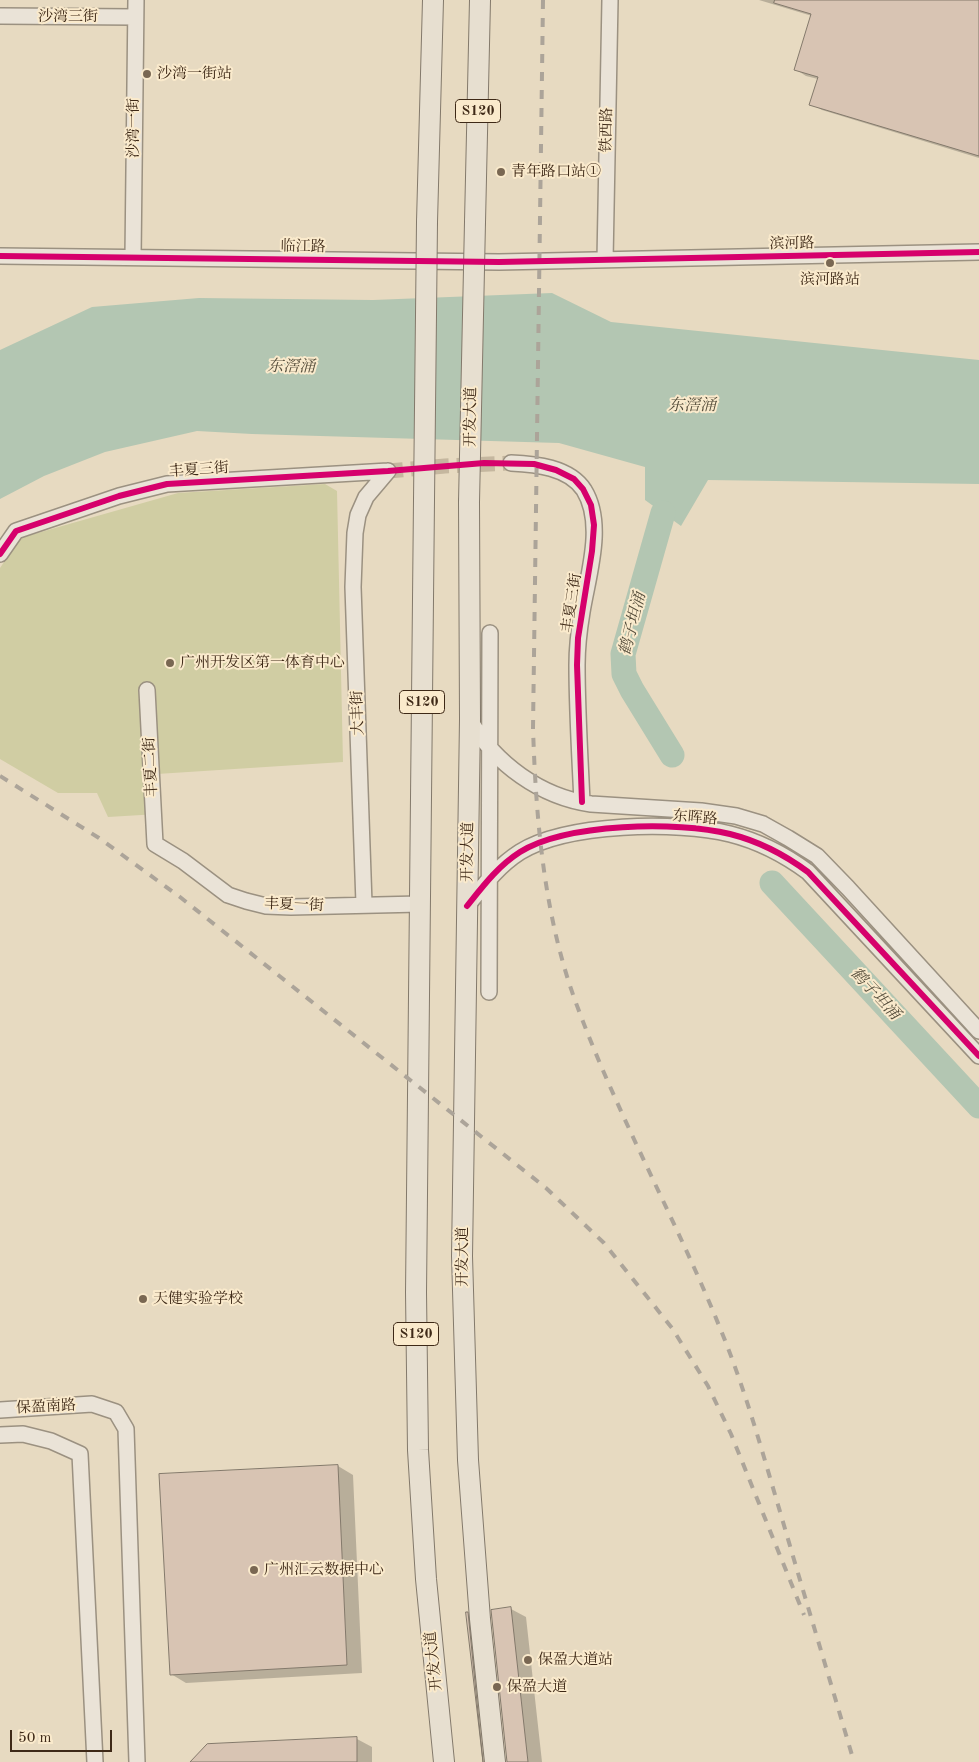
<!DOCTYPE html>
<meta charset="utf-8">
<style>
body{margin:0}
#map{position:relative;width:979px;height:1762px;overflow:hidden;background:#e7dac1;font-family:"Old Standard TT",serif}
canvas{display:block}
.scale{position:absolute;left:10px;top:1730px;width:102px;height:22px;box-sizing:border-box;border:2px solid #3e2917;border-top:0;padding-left:6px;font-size:15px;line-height:18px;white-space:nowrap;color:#3e2917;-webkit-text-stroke:4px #faeacc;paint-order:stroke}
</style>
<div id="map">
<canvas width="979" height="1762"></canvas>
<div class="scale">50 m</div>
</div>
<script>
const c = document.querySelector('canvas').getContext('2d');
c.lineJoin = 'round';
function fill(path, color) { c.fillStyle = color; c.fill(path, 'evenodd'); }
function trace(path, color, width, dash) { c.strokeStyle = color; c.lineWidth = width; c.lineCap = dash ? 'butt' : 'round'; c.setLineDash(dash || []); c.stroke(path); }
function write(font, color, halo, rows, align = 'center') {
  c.font = font + ' "Old Standard TT","Noto Serif SC",serif'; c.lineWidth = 4; c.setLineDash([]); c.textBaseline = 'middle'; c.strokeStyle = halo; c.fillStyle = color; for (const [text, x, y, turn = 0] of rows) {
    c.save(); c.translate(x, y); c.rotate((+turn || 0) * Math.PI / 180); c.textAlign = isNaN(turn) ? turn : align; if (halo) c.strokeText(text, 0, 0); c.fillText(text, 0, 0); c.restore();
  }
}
const green = new Path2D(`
 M325 484 337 491 343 762 157 774 158 814 108 817 97 793H58L0 759V568L20 538 178 493Z`);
const water = new Path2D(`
 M552 293 611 322 979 360V484L708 480 681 526 645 500V467L559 443 252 434 197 431 105 452 44 476 0 499V350L92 307 199 298 373 300Z`);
const shadow = new Path2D(`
 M759 0H979V158L822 110 811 104 818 79 806 76 795 69 812 16Z
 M338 1466 353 1475 362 1673 186 1683 171 1674 160 1475Z
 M511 1609 526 1617 542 1762H508Z
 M468 1614 482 1622 497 1762H484Z
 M357 1739 372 1747V1762H192Z`);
const river = new Path2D(`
 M663 513 623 654 624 674 632 690 672 755
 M772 883 979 1106`);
const building = new Path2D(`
 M775 0H979V156L809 105 818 77 794 70 811 14 774 3Z
 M338 1465 347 1665 170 1675 159 1474Z
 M511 1607 528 1762H507L491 1610Z
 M466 1612H468L483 1762Z
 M357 1737V1762H190L207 1744Z`);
const minorTunnel = new Path2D(`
 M388 471 445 466 511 463`);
const minor = new Path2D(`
 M0 16 135 17
 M0 256 499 262 979 252
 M133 257 136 0
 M605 260 610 0
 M511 463C535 464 569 467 584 490 605 524 588 575 582 612 579 630 577 648 577 665 577 711 580 757 582 802
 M0 554 16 531 119 496 167 484 388 471
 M147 690 155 844 183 861 228 895 246 901 266 906 291 907 420 904
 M470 720C495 764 541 797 591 804L701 811 736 816 763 824 788 838 817 856 848 888 979 1031
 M364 904 353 587 355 533 358 515 366 497 388 471
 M467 906C483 886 498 866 520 852 567 823 677 821 730 834 758 841 785 855 808 872L979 1056
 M489 992 490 633
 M0 1410 92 1404 116 1412 126 1429 137 1762
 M0 1435 23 1434 51 1441 80 1454 95 1762`);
const major = new Path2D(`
 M427 222 433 0
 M475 222 480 0
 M424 500 416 1292 418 1450 426 1579 444 1762
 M469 502 470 719 462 1256 468 1460 480 1619 495 1762`);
const rail = new Path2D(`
 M543 0 533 728C536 821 544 916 576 1003 619 1120 681 1228 726 1343 748 1399 764 1458 781 1515 805 1598 830 1680 854 1762
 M0 776 99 838 180 897 546 1188 604 1243 672 1328 708 1386 731 1434 804 1615`);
const majorBridge = new Path2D(`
 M424 500 427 222
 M469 502 475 222`);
const cycleway = new Path2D(`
 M0 256 499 262 979 252
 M0 554 16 531 119 496 167 484 388 471 484 463 534 464 556 470 574 479 583 489 591 505 594 525 592 551 578 638 577 665 582 802
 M467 906C483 886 498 866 520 852 567 823 677 821 730 834 758 841 785 855 808 872L979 1056`);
const markers = [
 [147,74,5,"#796752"],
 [501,172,5,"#796752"],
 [830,263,5,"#796752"],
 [170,663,5,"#796752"],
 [143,1299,5,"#796752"],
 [254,1570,5,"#796752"],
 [528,1660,5,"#796752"],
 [497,1687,5,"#796752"]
];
const shields = [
 [478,111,45],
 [422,702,45],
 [416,1334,45]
];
const shieldNames = [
 ["S120",478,111],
 ["S120",422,702],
 ["S120",416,1334]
];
const streetNames = [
 ["沙湾三街",68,17],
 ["沙湾一街",134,128,-90],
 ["铁西路",607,130,-89],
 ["滨河路",792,244,-1],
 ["临江路",303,247,1],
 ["开发大道",471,417,-89],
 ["丰夏三街",199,470,-4],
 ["丰夏三街",572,603,-81],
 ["大丰街",358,713,-92],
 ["丰夏二街",151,767,-93],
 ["东晖路",695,818,5],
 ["开发大道",468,852,-89],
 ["丰夏一街",294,905,2],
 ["开发大道",463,1257,-90],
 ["保盈南路",46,1407,-3],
 ["开发大道",434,1661,-96]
];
const poiNames = [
 ["沙湾一街站",157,74],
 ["青年路口站①",511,172],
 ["滨河路站",830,280,"center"],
 ["广州开发区第一体育中心",180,663],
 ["天健实验学校",153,1299],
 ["广州汇云数据中心",264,1570],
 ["保盈大道站",538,1660],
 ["保盈大道",507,1687]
];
const waterNames = [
 ["东滘涌",291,367,1],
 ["东滘涌",692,406],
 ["鹤子坦涌",633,624,-76],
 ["鹤子坦涌",875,994,47]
];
fill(green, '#d0cda3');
fill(water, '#b3c6b2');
fill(shadow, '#0003');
trace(river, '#b3c6b2', 25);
fill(building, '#d8c4b3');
trace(building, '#83796b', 1);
trace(minorTunnel, '#c5b79f', 15, [15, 8]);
trace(minor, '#9b9181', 18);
trace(major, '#83796b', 22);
trace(minor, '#eae3d7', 15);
trace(major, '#e7dfd0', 20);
trace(rail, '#aca499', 4, [9, 9]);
trace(majorBridge, '#83796b', 22, []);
trace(majorBridge, '#e7dfd0', 20);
trace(cycleway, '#d6006c', 6);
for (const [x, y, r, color] of markers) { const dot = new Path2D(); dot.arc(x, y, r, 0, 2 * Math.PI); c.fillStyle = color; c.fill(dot); trace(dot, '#faeacc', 2); }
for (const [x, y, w] of shields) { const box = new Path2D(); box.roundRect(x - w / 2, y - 11.5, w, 23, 4); c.fillStyle = '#faeacc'; c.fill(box); trace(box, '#3e2917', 1); }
write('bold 14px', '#3e2917', null, shieldNames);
write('15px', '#3e2917', '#faeacc', streetNames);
write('15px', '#3e2917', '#faeacc', poiNames, 'left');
write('italic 16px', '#564e3c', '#faeacc', waterNames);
</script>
